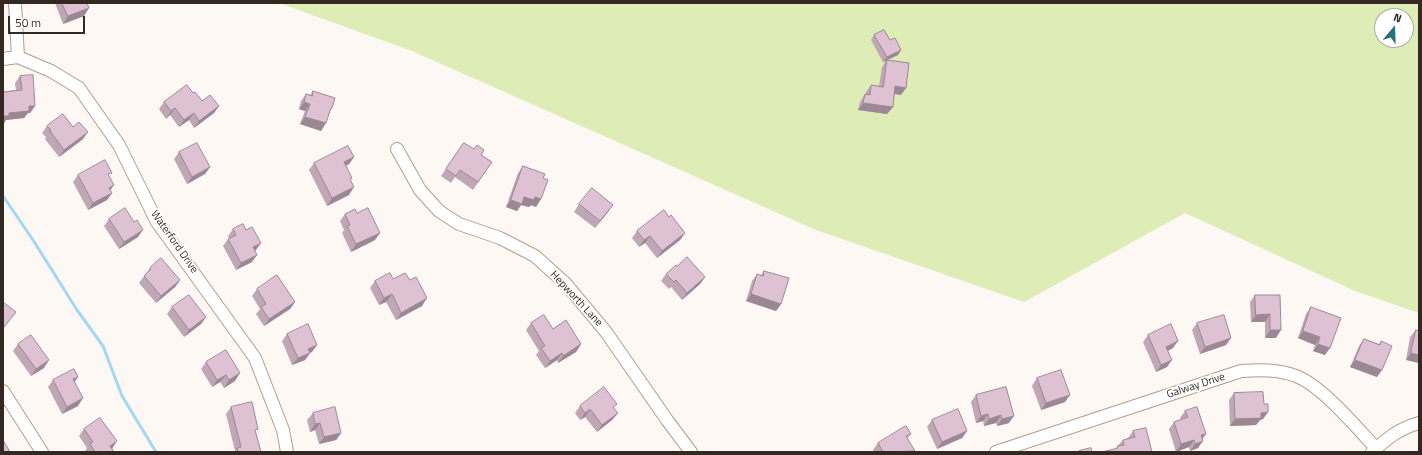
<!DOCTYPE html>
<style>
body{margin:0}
#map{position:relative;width:1422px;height:455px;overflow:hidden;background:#fef8f4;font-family:"Titillium Web",sans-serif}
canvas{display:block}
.frame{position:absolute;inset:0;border:4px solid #342922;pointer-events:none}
.north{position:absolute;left:1374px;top:8px;width:40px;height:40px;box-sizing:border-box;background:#fff;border:1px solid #aea9a7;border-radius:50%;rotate:19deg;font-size:11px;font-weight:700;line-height:16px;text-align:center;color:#342922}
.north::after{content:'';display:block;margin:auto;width:14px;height:18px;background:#28707b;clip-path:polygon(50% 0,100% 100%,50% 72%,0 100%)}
.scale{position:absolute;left:8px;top:16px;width:77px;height:18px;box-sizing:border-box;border:2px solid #342922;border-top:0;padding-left:5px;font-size:12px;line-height:14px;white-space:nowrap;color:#342922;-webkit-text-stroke:3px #fff;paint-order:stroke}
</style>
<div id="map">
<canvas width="1422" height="455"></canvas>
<div class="frame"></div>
<div class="north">N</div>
<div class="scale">50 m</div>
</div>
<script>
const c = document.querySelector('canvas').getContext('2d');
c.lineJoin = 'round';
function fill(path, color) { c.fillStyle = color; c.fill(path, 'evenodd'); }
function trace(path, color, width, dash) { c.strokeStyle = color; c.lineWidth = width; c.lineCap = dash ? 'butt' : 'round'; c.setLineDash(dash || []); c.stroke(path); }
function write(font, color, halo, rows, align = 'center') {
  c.font = font + ' "Titillium Web",sans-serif'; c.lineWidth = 3.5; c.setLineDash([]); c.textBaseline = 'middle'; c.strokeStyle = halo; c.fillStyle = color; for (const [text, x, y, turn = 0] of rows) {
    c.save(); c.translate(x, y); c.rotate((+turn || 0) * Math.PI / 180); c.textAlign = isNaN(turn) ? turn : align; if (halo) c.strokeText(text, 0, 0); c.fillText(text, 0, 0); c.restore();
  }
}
const green = new Path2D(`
 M279 3H1419V313L1355 291 1185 213 1024 302 816 230 412 51ZM1382 16H1406V40H1382Z`);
const stream = new Path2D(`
 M3 196 33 240 77 310 103 346 122 396 156 452`);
const minor = new Path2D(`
 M15 3 18 57
 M3 59 18 57 51 71 79 88 119 145 157 222 255 358 283 430 287 452
 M397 149 420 190 439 211 459 224 500 238 535 256 566 284 606 332 667 420 691 452
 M3 391 42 452
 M996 452 1241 371C1259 370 1278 369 1296 376 1322 386 1356 427 1376 448
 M1372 452C1388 438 1398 429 1419 423`);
const wall = new Path2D(`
 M55 3H87L84 16 63 24Z
 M874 35 898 55 887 60 901 95 894 94 893 107 887 114 858 110 860 102 865 94H866V92L871 85 879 86 882 67 886 61 883 62 871 40Z
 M20 76 35 106 30 113H28L24 118 6 120 4 123H3V92L16 90 15 83Z
 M313 91 332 108 329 112 321 131 300 124 305 111 299 109 301 101 306 94 310 95Z
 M193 93 202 101 219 106 214 113 194 128 189 120 179 127 170 115 166 119 159 109 164 102Z
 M47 126 73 127 83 139 59 157 45 139 46 137 42 133Z
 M464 143 492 162 473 190 455 177 451 183 441 176Z
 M179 152 210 167 205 174 187 184 174 159Z
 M354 157 349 164 346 166 350 181 349 195 327 206 309 170 314 163Z
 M523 166 543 178 536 207 531 205 529 207 521 205 517 211 506 207 518 173Z
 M78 175 109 176 110 190 112 193 107 200 88 210 73 182Z
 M579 204 608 212 595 228 574 212Z
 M357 213 375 240 351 252 342 233 344 230 340 221 345 214Z
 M109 219 138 237 119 249 104 226Z
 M233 229 256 250 255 251 252 262 236 270 223 246 229 238 228 236Z
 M637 231 685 233 680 240 657 258 645 243 639 247 632 238Z
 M677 266 705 277 700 284 682 300 671 287 669 289 661 281 666 274Z
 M150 268 180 280 175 287 156 303 139 283Z
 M764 271 781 304 776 311 746 301 752 281 757 274 761 275Z
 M393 279 410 280 422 306 396 320 386 302 379 305 370 288 375 281Z
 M257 289 295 302 290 309 264 326 256 314 260 309 252 296Z
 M1255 295H1280L1276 338H1265V322H1251L1250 302Z
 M172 307 206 317 201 324 184 337 167 314Z
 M1311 307 1325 355 1313 351 1315 345 1298 338 1306 314Z
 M531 323 553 329 581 344 576 352 558 363 557 360 545 368 536 355 539 351 526 330Z
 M1197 323 1226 345 1200 354 1192 330Z
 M1416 330 1419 331V363L1406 360 1410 337Z
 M287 334 312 352 310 353 305 360 292 365 282 341Z
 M1148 335 1173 348 1168 351 1167 367 1156 372 1143 342Z
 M1364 339 1379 344 1381 341 1377 377 1350 367 1359 346Z
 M18 344 44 368 31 376 13 351Z
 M206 362 235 381 224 388 220 382 212 387 201 369Z
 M78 377 74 382 78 406 62 414 48 387 53 380Z
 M1037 378 1065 402 1041 410 1032 386Z
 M1006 387 1009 423 997 426 996 423 984 426 983 421 976 423 971 402 976 395Z
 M1234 393 1264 404 1268 412 1263 419 1260 420 1256 425 1230 426 1229 400Z
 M580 406 614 409 618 413 612 420 597 432 585 417 580 420 575 413Z
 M231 407 256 433 261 452H234L235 451 226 414Z
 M1185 411 1202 439 1198 448 1190 451 1189 447 1176 452 1169 429 1174 422 1181 420 1180 418Z
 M313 413 341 433 336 440 319 444 315 430 310 432 307 420Z
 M932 420 967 431 962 438 937 449 927 427Z
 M84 429 112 449 114 452H85V451L87 448 79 436Z
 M1133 431 1152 452 1116 448 1123 440 1128 438Z
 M911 434 907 438 915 452H874L873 450 878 443Z`);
const shadedWall = new Path2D(`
 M89 8 84 16 63 24 68 16Z
 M901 50 898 55 883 62 887 57Z
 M895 86 906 88 901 95 890 93Z
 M304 102 310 104 305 111 299 109Z
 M863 103 893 107 887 114 858 110Z
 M29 106H35L30 113H28L24 118 6 120 4 123H3V116L9 113Z
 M219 106 214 113 194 128 199 121Z
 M175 108 170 115 166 119 171 111Z
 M194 113 189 120 179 127 184 120Z
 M305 117 326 123 321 131 300 124Z
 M88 132 83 139 59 157 64 150Z
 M354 157 349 164 339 169 344 162Z
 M210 167 205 174 187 184 192 177Z
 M114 185 109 192V188Z
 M354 187 349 195 327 206 332 198Z
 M112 193 107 200 88 210 93 203Z
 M524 197H535L541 199 536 207 531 205 529 207 521 205 517 211 506 207 511 200Z
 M613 205 608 212 595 228 600 221Z
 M143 230 138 237 119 249 124 242Z
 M380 233 375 240 351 252 356 244Z
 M685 233 680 240 657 258 662 251Z
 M650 236 645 243 639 247 644 240Z
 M261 243 256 250 248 254 253 247Z
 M257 255 252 262 236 270 241 263Z
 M705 277 700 284 682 300 687 293Z
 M180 280 175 287 156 303 161 296Z
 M392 294 386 302 379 305 384 298Z
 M751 294 781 304 776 311 746 301Z
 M427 298 422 306 396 320 401 313Z
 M295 302 290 309 264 326 269 319Z
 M1270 314 1265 322H1251L1256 315Z
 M206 317 201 324 184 337 189 330Z
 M1270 330H1281L1276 338H1265Z
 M1303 331 1320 337 1315 345 1298 338Z
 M1231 338 1226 345 1200 354 1205 347Z
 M1178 341 1173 348 1161 354 1166 347Z
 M581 344 576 352 558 363 563 356Z
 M1318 344 1330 348 1325 355 1313 351Z
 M317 345 312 352 307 354 310 353 305 360 292 365 298 358 308 349Z
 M562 353 557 360 545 368 550 361Z
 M1411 353 1419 355V363L1406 360Z
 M49 360 44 368 31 376 36 369Z
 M1172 360 1167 367 1156 372 1161 365Z
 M1355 360 1382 370 1377 377 1350 367Z
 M240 373 235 381 224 388 229 380Z
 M226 375 220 382 212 387 217 380Z
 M78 377 73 384V379Z
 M1070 395 1065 402 1041 410 1046 403Z
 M83 398 78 406 62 414 67 407Z
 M590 409 585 417 580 420 585 413Z
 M1268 412 1263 419 1260 420 1256 425 1230 426 1235 419 1261 413Z
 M618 413 612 420 597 432 602 425Z
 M988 414 983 421 976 423 981 416Z
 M1001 415 996 423 984 426 989 419Z
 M1014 416 1009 423 997 426 1002 419Z
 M320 423 315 430 310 432 315 424Z
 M967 431 962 438 937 449 942 442Z
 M341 433 336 440 319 444 324 437Z
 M1206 434 1201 441V435Z
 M1194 440 1189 447 1176 452 1181 444Z
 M117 441 112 449 107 452 110 446Z
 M1203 441 1198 448 1190 451 1195 444Z`);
const building = new Path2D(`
 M62 3H87L89 8 68 16Z
 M884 30 890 40 895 38 901 50 887 57 874 35Z
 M887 60 909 63 906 88 895 86 893 107 863 103 865 94 870 95 871 85 883 87Z
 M33 75 35 106H29V111L9 113V116H3V92L22 90 20 76Z
 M187 85 193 93 195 92 202 101 210 95 219 106 199 121 194 113 184 120 175 108 171 111 164 102Z
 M313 91 335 98 332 108H331L326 123 305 117 310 104 304 102 306 94 312 96Z
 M63 114 73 127 79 122 88 132 64 150 50 131 51 130 47 126Z
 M197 143 210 167 192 177 179 152Z
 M464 143 474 149 477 145 484 150 481 155 492 162 478 182 460 170 456 176 446 169Z
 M348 146 354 157 344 162 352 178 350 179 354 187 332 198 314 163Z
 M105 160 112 173 108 174 114 185 109 188 112 193 93 203 78 175Z
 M523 166 545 174 543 178 548 180 541 199 535 197 534 200 524 197 522 204 511 200Z
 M592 188 613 205 600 221 579 204Z
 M125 208 134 222 137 220 143 230 124 242 109 219Z
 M368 208 380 233 356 244 347 226 350 225 345 214 355 209 357 213Z
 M664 210 669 217 671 215 685 233 662 251 650 236 644 240 637 231Z
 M243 224 246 230 252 227 261 243 253 247 257 255 241 263 228 239 236 235 233 229Z
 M687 257 705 277 687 293 676 280 674 282 666 274 676 265 677 266Z
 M161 258 180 280 161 296 144 276 151 269 150 268Z
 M764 271 789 278 781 304 751 294 757 274 763 276Z
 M390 273 393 279 405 273 410 280 416 277 427 298 401 313 392 294 384 298 375 281Z
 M277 275 295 302 269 319 261 307 266 304 257 289Z
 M189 295 206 317 189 330 172 307Z
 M1255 295H1280L1281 330H1270V314L1256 315Z
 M3 302 16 312 4 327 3 326Z
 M1311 307 1341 318 1330 348 1318 344 1320 337 1303 331Z
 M544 315 553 329 566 320 581 344 563 356 562 353 550 361 541 348 545 346 531 323Z
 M1224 315 1231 338 1205 347 1197 323Z
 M308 324 317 345 308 349 310 353 298 358 287 334Z
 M1171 324 1178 341 1166 347 1172 360 1161 365 1148 335Z
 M1416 330 1419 331V355L1411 353Z
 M31 335 49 360 36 369 18 344Z
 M1364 339 1380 345 1381 341 1392 346 1382 370 1355 360Z
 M226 350 240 373 229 380 226 375 217 380 206 362Z
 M74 369 78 377 73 379 83 398 67 407 53 380Z
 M1061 370 1070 395 1046 403 1037 378Z
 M604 387 617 404 613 407 618 413 602 425 590 409 585 413 580 406Z
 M1006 387 1014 416 1002 419 1001 415 989 419 988 414 981 416 976 395Z
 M1263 392 1264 404H1268V412L1261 413V418L1235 419 1234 393Z
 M252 402 258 429 255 430 261 452H238L237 448 241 447 231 407Z
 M335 407 341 433 324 437 320 423 315 424 313 413Z
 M1197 407 1206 434 1201 435 1203 441 1195 444 1194 440 1181 444 1174 422 1188 417 1185 411Z
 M958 409 967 431 942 442 932 420Z
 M100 418 117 441 110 446 114 452H102L101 451 99 452H95L90 444 93 442 84 429Z
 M906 426 911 434 906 436 915 451 883 452 878 443Z
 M1146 428 1152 452H1102L1118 448 1117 446 1124 445 1123 440 1135 437 1133 431Z
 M3 440 10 452H3Z
 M1091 448 1092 452H1079V451Z`);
const streetNames = [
 ["Waterford Drive",174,242,55],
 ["Hepworth Lane",576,299,47],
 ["Galway Drive",1196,386,-18]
];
fill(green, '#deecb6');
trace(stream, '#a2d7f6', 3);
trace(minor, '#b69b8a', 14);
trace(minor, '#fff', 12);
fill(wall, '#bfa7b6');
fill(shadedWall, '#9b8894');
fill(building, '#dec2d4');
trace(building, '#9b8894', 1);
write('11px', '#342922', '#fff', streetNames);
</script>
